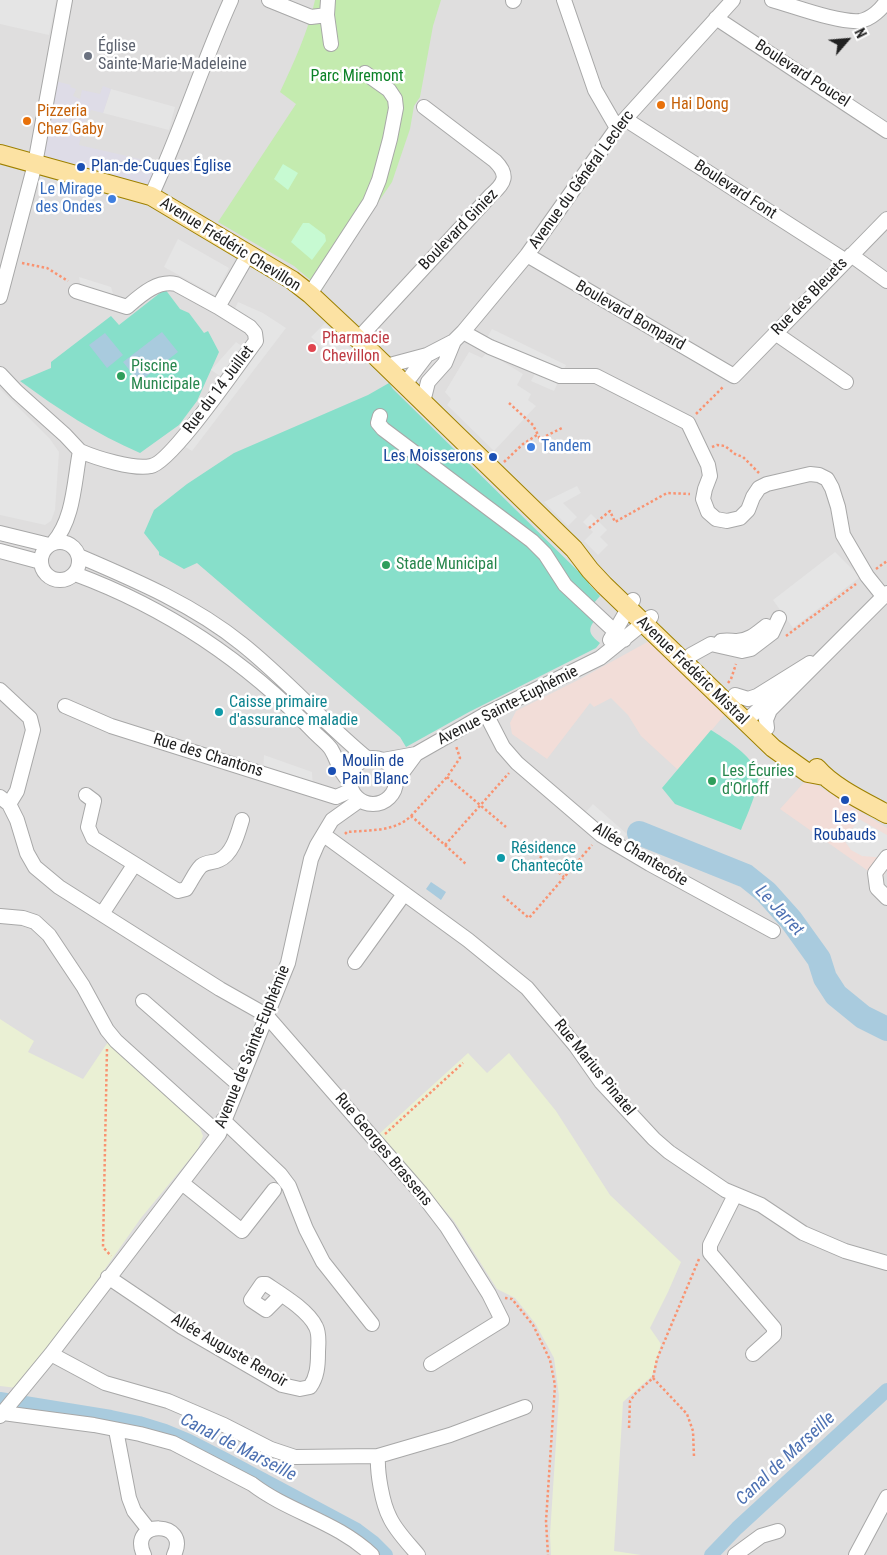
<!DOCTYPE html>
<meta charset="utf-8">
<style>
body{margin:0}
#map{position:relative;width:887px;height:1555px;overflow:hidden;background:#f1f0e8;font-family:"Roboto Condensed",sans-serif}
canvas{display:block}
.north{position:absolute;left:822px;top:15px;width:50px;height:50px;-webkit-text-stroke:4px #fff;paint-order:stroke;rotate:63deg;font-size:14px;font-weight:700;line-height:20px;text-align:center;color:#212121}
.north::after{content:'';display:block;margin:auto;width:18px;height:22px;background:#212121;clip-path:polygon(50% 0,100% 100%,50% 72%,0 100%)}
</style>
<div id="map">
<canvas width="887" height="1555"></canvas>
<div class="north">N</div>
</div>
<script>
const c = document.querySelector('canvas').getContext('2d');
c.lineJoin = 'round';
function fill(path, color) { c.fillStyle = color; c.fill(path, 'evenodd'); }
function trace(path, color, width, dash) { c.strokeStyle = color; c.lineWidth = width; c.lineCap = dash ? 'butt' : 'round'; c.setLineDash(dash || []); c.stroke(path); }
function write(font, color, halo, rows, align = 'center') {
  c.font = font + ' "Roboto Condensed",sans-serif'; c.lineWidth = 5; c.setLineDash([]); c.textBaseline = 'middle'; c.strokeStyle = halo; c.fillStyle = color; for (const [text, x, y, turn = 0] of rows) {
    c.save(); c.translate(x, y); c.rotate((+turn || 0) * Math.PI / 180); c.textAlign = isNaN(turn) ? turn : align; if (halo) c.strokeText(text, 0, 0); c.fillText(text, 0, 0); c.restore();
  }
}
const residential = new Path2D(`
 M0 0H887V1555H0Z`);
const commercial = new Path2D(`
 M651 640 727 712 678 770 641 736 628 715 611 698 594 707 590 703 547 759 512 734 510 723 516 711 582 678Z
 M807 779 887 828V870L881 880 780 809Z`);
const farmland = new Path2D(`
 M0 1019 34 1041 28 1052 83 1079 108 1042 197 1121 203 1136 198 1149 141 1218 88 1293 17 1388 0 1386Z
 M468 1053 487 1073 509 1053 556 1111 610 1195 681 1262 668 1292 650 1328 661 1344 652 1376 623 1402 614 1551 641 1555H551L550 1535 559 1396 554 1358 535 1323 515 1298 497 1289 454 1221 379 1134Z`);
const grass = new Path2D(`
 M315 0H441L433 26 420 97 414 106 410 129 392 182 338 261 322 290 294 266 218 222 296 104 280 92C294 62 308 32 315 0Z`);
const park = new Path2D(`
 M283 164 298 173 288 190 274 179Z
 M303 223H309L325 235 326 241 312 260 291 242Z`);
const pitch = new Path2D(`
 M165 289 180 309 189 313 204 333 208 331 219 352 197 401 179 425 140 453C96 434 58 409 20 381L51 368V362L111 316 119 325Z
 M389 383 393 389 578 571 580 570 592 581 589 584 600 596 593 604 602 613C590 625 584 631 600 643L596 648 469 712 406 747 400 737 197 563 184 569 159 555V552L144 533 154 510 187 484 234 453 368 395Z
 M711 730C725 739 753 756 757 773 761 786 746 817 741 830L675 804 662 788Z`);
const parking = new Path2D(`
 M0 0H56L49 35 0 24Z
 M111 89 175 107 169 130 103 113Z
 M178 239 229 268 215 295 164 267Z
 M79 277 111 287 116 303 82 293Z
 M238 302 263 313 286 328 192 451 179 443 226 380 211 370 236 342 249 351 256 341 232 315Z
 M325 323 352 350 338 363 311 337Z
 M492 329 566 365 554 391 531 381 538 368 484 343Z
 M469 352 482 358 487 352 523 374 517 385 531 394 528 400 536 406 494 451 447 405 451 399 445 392Z
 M0 389 50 439 59 452 55 510 51 521 45 525 0 515Z
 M577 486 581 493 563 503 577 517 568 526 544 502Z
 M591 514 607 530 600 537 608 545 598 555 584 541 593 532 583 522Z
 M835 552 860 577 793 628 773 600Z
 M264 755 312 772 313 789 263 773Z
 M593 804 627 834 619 845 581 817Z
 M859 819 887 835V858L862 856 851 850 844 840Z`);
const plaza = new Path2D(`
 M55 81 71 85 70 87 76 89 73 96 80 99 82 90 100 94 103 86 111 89 103 113 91 110 84 123 79 145 161 164 150 189 45 161 41 156Z`);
const water = new Path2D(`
 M162 332 178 352 139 382 123 362Z
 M105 333 123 355 107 368 89 345Z
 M431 882 446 892 441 900 426 889Z`);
const canal = new Path2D(`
 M0 1399 111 1417 139 1423 165 1431 189 1441 226 1460 357 1530 373 1542 386 1555
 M711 1555 737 1528 887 1390`);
const river = new Path2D(`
 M639 833 746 876 766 892 791 920 819 959 825 978 836 995 863 1017 887 1029`);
const path = new Path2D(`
 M22 263 47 268 68 281
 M509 403 533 425 540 439 562 428
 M696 414 724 386
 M712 447 717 445 725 446 735 454 743 457 759 473
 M504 462 523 444 537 435
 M589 528 610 511 615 522 667 493 690 494
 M876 569 887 561
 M786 636 856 584
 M728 683 731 679 736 664
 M447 777 506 827
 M411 816 447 777 460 758 456 746
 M345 834 347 832C368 830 395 832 411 816L445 845 509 773
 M445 845 467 865
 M536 853 564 877
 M503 896 529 918 592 845
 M107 1049 103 1247 111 1256
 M385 1134 463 1063
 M505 1298 512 1299 533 1325 550 1360 555 1385 546 1521 548 1555
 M653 1378 687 1414 693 1431 694 1457
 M629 1428 630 1401 636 1393 653 1378 657 1359 699 1259`);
const minor = new Path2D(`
 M269 0 311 17 327 15
 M328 0 327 15 331 44
 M564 0 595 90 617 128
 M772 0C794 6 838 23 860 21 871 19 882 9 887 0
 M513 1 514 0
 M716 18 887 131
 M625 119 846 261
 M151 196C181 132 202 64 231 0
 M527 255 734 376 887 219
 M851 255 887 281
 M76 291 127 307C141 295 157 280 176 284L218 307
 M310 294 370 202 379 180 390 139 396 108 395 99 389 90 365 73
 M0 297 35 164 65 0
 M463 332 490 347 560 376H596L688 423 708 465 710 476 705 489 703 499 708 512 716 519 727 521 740 518 748 510 753 497 759 488 767 484 810 474 819 475 827 479 832 488 838 507 843 535 867 576 883 596
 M775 333 846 382
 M358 339 491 195C505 183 509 175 495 161L424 107
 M386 366 427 355
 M0 374 17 392 65 435 80 451C74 482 74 519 53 543
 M405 384 427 355 454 341 463 332 527 255 617 128 733 0
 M423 402 428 382 445 363 454 341
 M380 416 378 423 383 429 532 541 545 554 565 585 624 640
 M80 451C96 458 134 470 151 466 171 463 240 362 256 341L255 333 250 327 218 307 249 253
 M0 533 49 545
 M41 561a19 19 0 1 1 38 0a19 19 0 1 1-38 0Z
 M0 551 41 562
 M79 556C135 580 194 605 242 644 286 679 324 723 368 759
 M75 574C167 608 246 661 315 733 320 738 327 743 331 749 339 762 337 769 350 782
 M610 640 633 600
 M721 641C727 640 732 641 737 641 750 640 757 633 766 626
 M683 662 691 655 711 644 742 651 751 649 772 633 779 618
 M0 690 30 718 33 730 17 791 9 804
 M735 695 748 699 757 696 810 663
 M65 706 111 726 336 797 352 790
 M486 714 503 747 517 763 601 835 650 864 773 931
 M745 722 775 694
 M759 736 767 728 766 720 770 710 887 593
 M350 781a23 23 0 1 1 46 0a23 23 0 1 1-46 0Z
 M383 760 416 754 486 714 600 658 651 617
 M396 781 416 754
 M86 795 94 801 88 827 93 838 178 891 186 889C191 882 195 872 201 866 207 861 214 863 219 860 233 854 238 833 242 820
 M0 797 9 804 17 820 27 853 35 867 59 887 220 989 266 1015 421 1193 447 1227 489 1294 502 1320 431 1364
 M324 835 468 940 527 988 575 1045 601 1082 654 1139 669 1152 725 1190 761 1205 803 1233 845 1251 887 1263
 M887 857 875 873 877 888 887 898
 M102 914 134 865
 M0 916 23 918 35 922 49 935 83 986 107 1030 116 1041 219 1134
 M355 962 404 894
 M143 1001 238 1084
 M223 1120 280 1174 289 1186 306 1229 323 1262 372 1324
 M182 1183 242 1231 274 1190
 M735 1195 710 1245V1253L774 1328V1335L753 1354
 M108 1277 182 1327 282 1385 300 1389 310 1387C317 1377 318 1366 318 1353 318 1345 320 1335 316 1327 308 1310 281 1294 266 1284H262L251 1300 266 1310 281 1295
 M51 1354 105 1383 168 1401 224 1425 271 1449 295 1457 378 1456 450 1435 525 1407
 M3 1413 94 1425 140 1434 173 1443 252 1484C290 1513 336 1521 372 1555
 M0 1416 51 1354 219 1134 288 963 311 859 317 845 332 820 360 800
 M116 1430 129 1498 134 1511 149 1530
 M378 1456C377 1472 382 1503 390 1518 396 1531 409 1544 418 1555
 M144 1555C127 1519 191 1520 174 1555
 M735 1555 761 1536 778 1531
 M856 1555 887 1497`);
const major = new Path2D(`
 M0 154 151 196 292 280 310 294 358 339 574 549 590 570 604 585 773 748 808 773 824 776
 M817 768C833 787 865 802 887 814`);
const markers = [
 [88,56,5,"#6b7280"],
 [661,105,5,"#e8710a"],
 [27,121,5,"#e8710a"],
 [81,167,5,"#1a4fb4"],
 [112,199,5,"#3f7fe0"],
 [312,348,5,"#e0444e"],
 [121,376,5,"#2e9e5b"],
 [531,447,5,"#3f7fe0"],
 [493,457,5,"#1a4fb4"],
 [386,565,5,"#2e9e5b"],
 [219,712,5,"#0f9aa8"],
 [332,771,5,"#1a4fb4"],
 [712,781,5,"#2e9e5b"],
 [845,800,5,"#1a4fb4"],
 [501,858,5,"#0f9aa8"]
];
const worshipNames = [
 ["Église",98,47],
 ["Sainte-Marie-Madeleine",98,65]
];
const streetNames = [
 ["Boulevard Poucel",802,74,33],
 ["Avenue du Général Leclerc",582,180,-54],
 ["Boulevard Font",735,190,33],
 ["Boulevard Giniez",459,230,-46],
 ["Avenue Frédéric Chevillon",230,245,32],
 ["Rue des Bleuets",810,297,-46],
 ["Boulevard Bompard",630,316,30],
 ["Rue du 14 Juillet",219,390,-53],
 ["Avenue Frédéric Mistral",692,671,44],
 ["Avenue Sainte-Euphémie",508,706,-27],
 ["Rue des Chantons",208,756,17],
 ["Allée Chantecôte",640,855,31],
 ["Avenue de Sainte-Euphémie",253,1047,-68],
 ["Rue Marius Pinatel",594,1068,51],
 ["Rue Georges Brassens",383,1150,50],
 ["Allée Auguste Renoir",229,1351,30]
];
const parkNames = [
 ["Parc Miremont",357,77]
];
const foodNames = [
 ["Hai Dong",671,105],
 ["Pizzeria",37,112],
 ["Chez Gaby",37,130]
];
const transitNames = [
 ["Plan-de-Cuques Église",91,167],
 ["Les Moisserons",483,457,"right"],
 ["Moulin de",342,762],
 ["Pain Blanc",342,780],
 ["Les",845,818,"center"],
 ["Roubauds",845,836,"center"]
];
const shopNames = [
 ["Le Mirage",102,190],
 ["des Ondes",102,208],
 ["Tandem",541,447,"left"]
];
const healthNames = [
 ["Pharmacie",322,339],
 ["Chevillon",322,357]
];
const leisureNames = [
 ["Piscine",131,367],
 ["Municipale",131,385],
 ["Stade Municipal",396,565],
 ["Les Écuries",722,772],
 ["d'Orloff",722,790]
];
const cultureNames = [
 ["Caisse primaire",229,703],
 ["d'assurance maladie",229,721],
 ["Résidence",511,849],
 ["Chantecôte",511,867]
];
const waterNames = [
 ["Le Jarret",779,911,47],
 ["Canal de Marseille",238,1448,27],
 ["Canal de Marseille",786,1459,-43]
];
fill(residential, '#dfdede');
fill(commercial, '#f2ddd8');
fill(farmland, '#eaf0d4');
fill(grass, '#c4ebaf');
fill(park, '#c7fad2');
fill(pitch, '#87dfca');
fill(parking, '#e5e5e5');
fill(plaza, '#dedce7');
fill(water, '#a9cbde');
trace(canal, '#a9cbde', 14);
trace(river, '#a9cbde', 24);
trace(minor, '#a8a8a8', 16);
trace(major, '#9e8101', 20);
trace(path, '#f99371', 2.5, [2.5, 2.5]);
trace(minor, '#fff', 14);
trace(major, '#fce2a3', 18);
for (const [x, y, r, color] of markers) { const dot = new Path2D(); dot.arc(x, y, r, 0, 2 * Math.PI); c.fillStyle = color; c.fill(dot); trace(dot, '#fff', 2); }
write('16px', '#5b616d', '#fff', worshipNames, 'left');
write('16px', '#212121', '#fff', streetNames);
write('16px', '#0c8227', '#fff', parkNames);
write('16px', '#c56008', '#fff', foodNames, 'left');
write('16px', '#164399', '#fff', transitNames, 'left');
write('16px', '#366cbe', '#fff', shopNames, 'right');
write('16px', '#be3a42', '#fff', healthNames, 'left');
write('16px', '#27864d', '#fff', leisureNames, 'left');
write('16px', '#0d838f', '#fff', cultureNames, 'left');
write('italic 18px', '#4d71b2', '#fff', waterNames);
</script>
